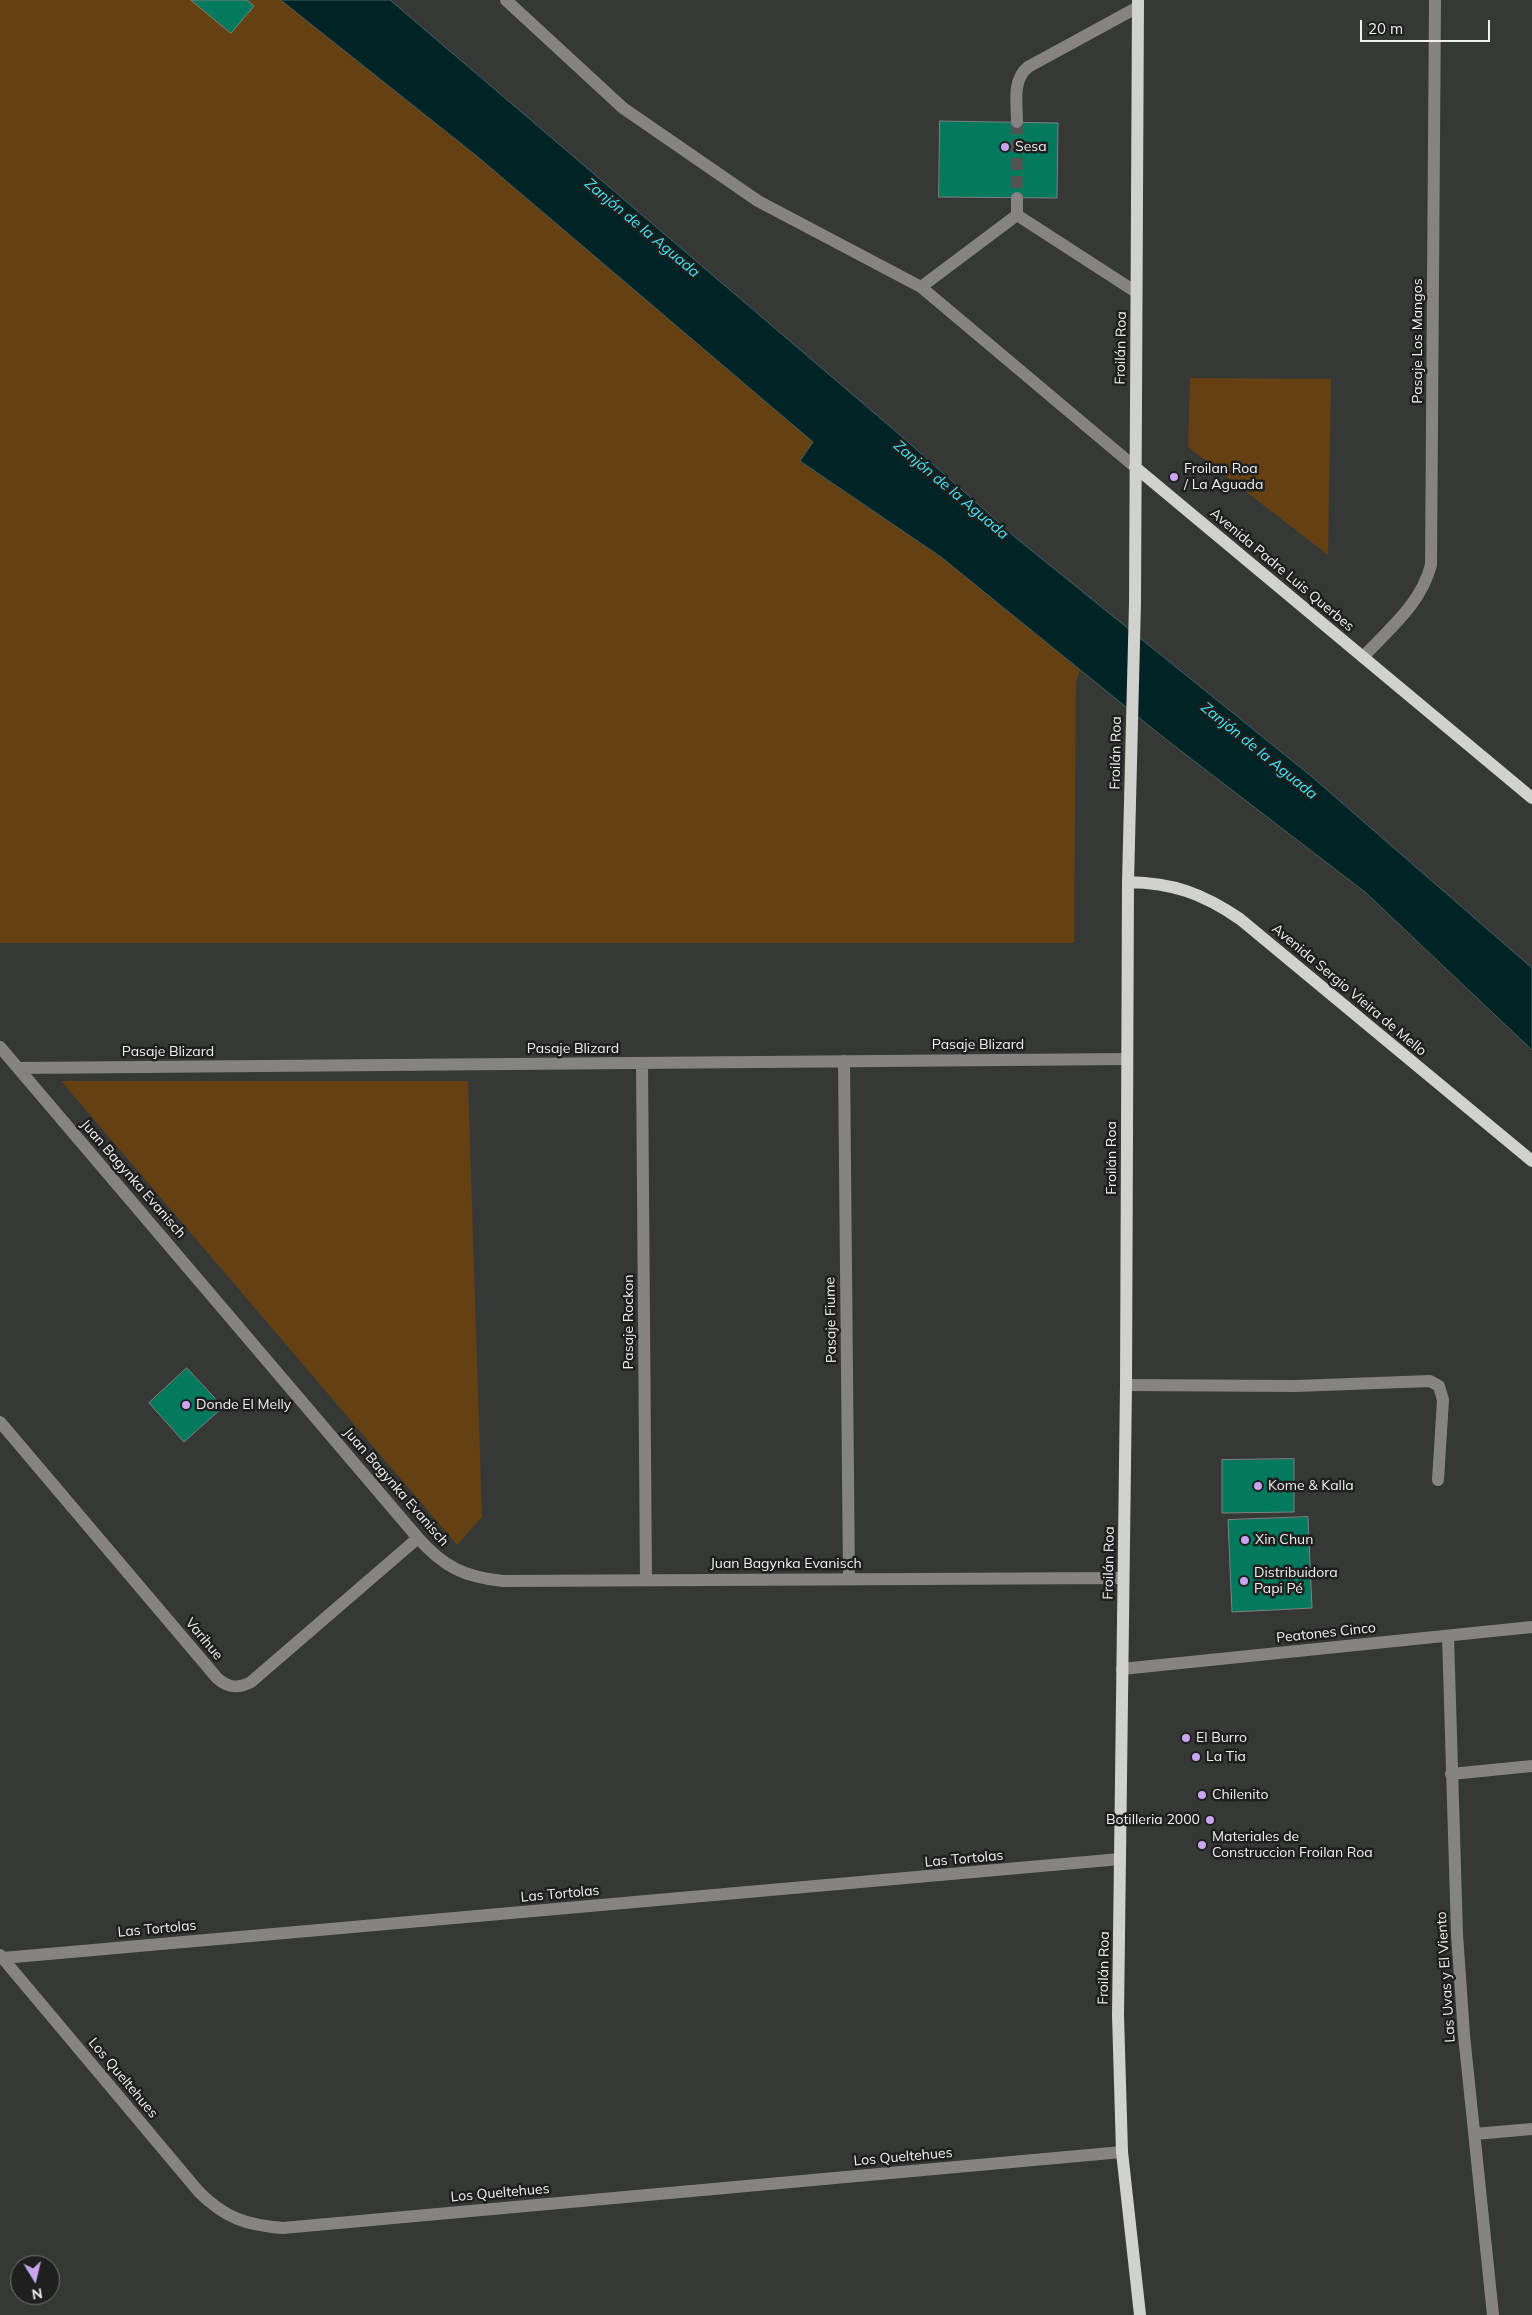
<!DOCTYPE html>
<meta charset="utf-8">
<style>
body{margin:0}
#map{position:relative;width:1532px;height:2315px;overflow:hidden;background:#363836;font-family:Mulish,sans-serif}
canvas{display:block}
.north{position:absolute;left:10px;top:2255px;width:50px;height:50px;box-sizing:border-box;background:#1e1f1e;border:1px solid #727372;border-radius:50%;rotate:171deg;font-size:14px;font-weight:700;line-height:20px;text-align:center;color:#eff0ef}
.north::after{content:'';display:block;margin:auto;width:18px;height:22px;background:#c8a5ef;clip-path:polygon(50% 0,100% 100%,50% 72%,0 100%)}
.scale{position:absolute;left:1360px;top:20px;width:130px;height:22px;box-sizing:border-box;border:2px solid #eff0ef;border-top:0;padding-left:6px;font-size:15px;line-height:18px;white-space:nowrap;color:#eff0ef;-webkit-text-stroke:4px #1e1f1e;paint-order:stroke}
</style>
<div id="map">
<canvas width="1532" height="2315"></canvas>
<div class="north">N</div>
<div class="scale">20 m</div>
</div>
<script>
const c = document.querySelector('canvas').getContext('2d');
c.lineJoin = 'round';
function fill(path, color) { c.fillStyle = color; c.fill(path, 'evenodd'); }
function trace(path, color, width, dash) { c.strokeStyle = color; c.lineWidth = width; c.lineCap = dash ? 'butt' : 'round'; c.setLineDash(dash || []); c.stroke(path); }
function write(font, color, halo, rows, align = 'center') {
  c.font = font + ' Mulish,sans-serif'; c.lineWidth = 5; c.setLineDash([]); c.textBaseline = 'middle'; c.strokeStyle = halo; c.fillStyle = color; for (const [text, x, y, turn = 0] of rows) {
    c.save(); c.translate(x, y); c.rotate((+turn || 0) * Math.PI / 180); c.textAlign = isNaN(turn) ? turn : align; if (halo) c.strokeText(text, 0, 0); c.fillText(text, 0, 0); c.restore();
  }
}
const green = new Path2D(`
 M0 0H281L478 157 813 442 800 462 941 557 1080 670 1076 682 1074 943H0Z
 M1190 378 1331 379 1328 555 1188 447Z
 M61 1081H468L482 1517 457 1545Z`);
const water = new Path2D(`
 M281 0H390L900 435 1016 538 1311 776 1532 968V1050L1365 892 1168 741 941 557 800 461 813 442 478 157Z`);
const building = new Path2D(`
 M191 0H247L254 6 231 33Z
 M940 121 1058 123 1057 198 939 197Z
 M187 1368 223 1407 184 1442 149 1403Z
 M1294 1459V1512L1222 1513V1460Z
 M1308 1517 1312 1608 1232 1612 1228 1520Z`);
const minorTunnel = new Path2D(`
 M1017 122V198`);
const minor = new Path2D(`
 M506 0 623 108 758 201 921 287 1135 467
 M1017 122C1017 103 1012 80 1028 67L1138 7
 M1017 215 1136 292
 M1017 215V198
 M921 287 1017 215
 M1363 657C1389 629 1421 604 1431 565L1435 0
 M0 1047 418 1538C444 1567 464 1577 503 1581L1123 1578
 M844 1061 849 1579
 M642 1063 646 1580
 M18 1068 1127 1059
 M1126 1385 1296 1386 1430 1381 1439 1386 1443 1400 1438 1480
 M0 1422 217 1678C228 1688 238 1689 251 1682L418 1538
 M1448 1636 1457 1934 1464 2035 1493 2315
 M1122 1669 1532 1627
 M1451 1774 1532 1766
 M0 1955 199 2192C225 2218 246 2225 283 2228L1122 2152
 M3 1958 1120 1859
 M1475 2134 1532 2129`);
const major = new Path2D(`
 M1138 0 1135 603 1128 882 1126 1385 1118 2015 1122 2152 1140 2315
 M1135 467 1532 798
 M1128 882C1173 883 1202 893 1240 919L1532 1161`);
const markers = [
 [1005,147,5,"#c8a5ef"],
 [1174,477,5,"#c8a5ef"],
 [186,1405,5,"#c8a5ef"],
 [1258,1486,5,"#c8a5ef"],
 [1245,1540,5,"#c8a5ef"],
 [1244,1581,5,"#c8a5ef"],
 [1186,1738,5,"#c8a5ef"],
 [1196,1757,5,"#c8a5ef"],
 [1202,1795,5,"#c8a5ef"],
 [1210,1820,5,"#c8a5ef"],
 [1202,1845,5,"#c8a5ef"]
];
const poiNames = [
 ["Sesa",1015,147],
 ["Froilan Roa",1184,469],
 ["/ La Aguada",1184,485],
 ["Donde El Melly",196,1405],
 ["Kome & Kalla",1268,1486],
 ["Xin Chun",1255,1540],
 ["Distribuidora",1254,1573],
 ["Papi Pé",1254,1589],
 ["El Burro",1196,1738],
 ["La Tia",1206,1757],
 ["Chilenito",1212,1795],
 ["Botilleria 2000",1200,1820,"right"],
 ["Materiales de",1212,1837],
 ["Construccion Froilan Roa",1212,1853]
];
const streetNames = [
 ["Pasaje Los Mangos",1418,341,-90],
 ["Froilán Roa",1121,348,-89],
 ["Avenida Padre Luis Querbes",1282,570,40],
 ["Froilán Roa",1116,753,-89],
 ["Avenida Sergio Vieira de Mello",1349,990,40],
 ["Pasaje Blizard",978,1045],
 ["Pasaje Blizard",573,1049],
 ["Pasaje Blizard",168,1052],
 ["Froilán Roa",1112,1158,-90],
 ["Juan Bagynka Evanisch",133,1179,49],
 ["Pasaje Fiume",831,1320,-91],
 ["Pasaje Rockon",629,1322,-90],
 ["Juan Bagynka Evanisch",396,1487,49],
 ["Froilán Roa",1109,1563,-89],
 ["Juan Bagynka Evanisch",786,1564],
 ["Peatones Cinco",1326,1633,-6],
 ["Varihue",204,1639,50],
 ["Las Tortolas",964,1859,-5],
 ["Las Tortolas",560,1894,-5],
 ["Las Tortolas",157,1929,-5],
 ["Froilán Roa",1104,1968,-89],
 ["Las Uvas y El Viento",1446,1977,-94],
 ["Los Queltehues",123,2078,50],
 ["Los Queltehues",903,2157,-5],
 ["Los Queltehues",500,2193,-5]
];
const waterNames = [
 ["Zanjón de la Aguada",642,228,40],
 ["Zanjón de la Aguada",951,490,40],
 ["Zanjón de la Aguada",1259,751,39]
];
fill(green, '#654013');
fill(water, '#002326');
trace(water, '#486062', 1);
fill(building, '#03795d');
trace(building, '#7e8280', 1);
trace(minorTunnel, '#525452', 12, [12, 6]);
trace(minor, '#858483', 12);
trace(major, '#d1d1ce', 12);
for (const [x, y, r, color] of markers) { const dot = new Path2D(); dot.arc(x, y, r, 0, 2 * Math.PI); c.fillStyle = color; c.fill(dot); trace(dot, '#1e1f1e', 2); }
write('14px', '#eff0ef', '#1e1f1e', poiNames, 'left');
write('14px', '#eff0ef', '#1e1f1e', streetNames);
write('italic 15px', '#42e8f6', '#1e1f1e', waterNames);
</script>
